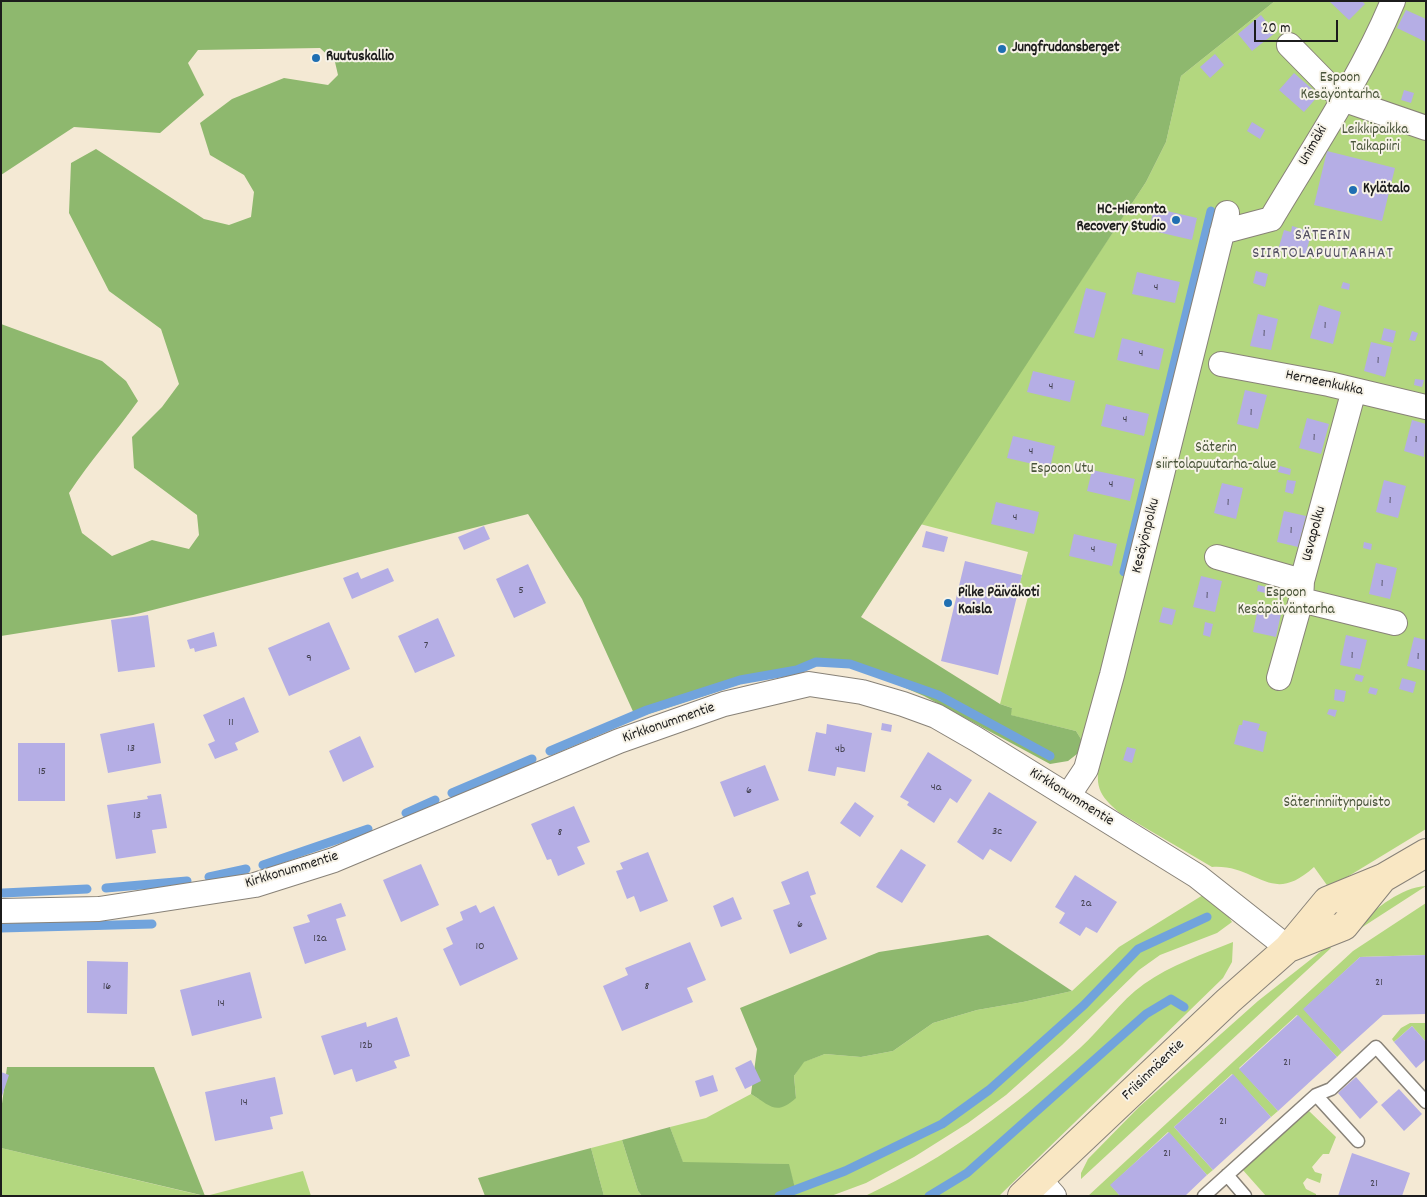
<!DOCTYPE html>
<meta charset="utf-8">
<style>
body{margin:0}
#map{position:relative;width:1427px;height:1197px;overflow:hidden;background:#f4e9d4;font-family:Dekko,sans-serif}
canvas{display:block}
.frame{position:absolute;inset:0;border:2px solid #1c1c1c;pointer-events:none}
.scale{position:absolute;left:1254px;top:20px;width:84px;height:22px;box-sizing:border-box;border:2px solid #1c1c1c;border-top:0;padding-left:6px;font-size:15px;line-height:18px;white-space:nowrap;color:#1c1c1c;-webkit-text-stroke:4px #f7f3e8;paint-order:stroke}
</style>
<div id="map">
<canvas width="1427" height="1197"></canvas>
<div class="frame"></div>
<div class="scale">20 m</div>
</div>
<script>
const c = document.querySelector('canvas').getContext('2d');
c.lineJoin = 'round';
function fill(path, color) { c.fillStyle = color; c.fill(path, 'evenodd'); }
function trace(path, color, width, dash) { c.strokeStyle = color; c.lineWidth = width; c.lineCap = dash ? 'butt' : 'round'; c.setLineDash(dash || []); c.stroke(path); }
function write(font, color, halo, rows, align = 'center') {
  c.font = font + ' Dekko,sans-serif'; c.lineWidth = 4; c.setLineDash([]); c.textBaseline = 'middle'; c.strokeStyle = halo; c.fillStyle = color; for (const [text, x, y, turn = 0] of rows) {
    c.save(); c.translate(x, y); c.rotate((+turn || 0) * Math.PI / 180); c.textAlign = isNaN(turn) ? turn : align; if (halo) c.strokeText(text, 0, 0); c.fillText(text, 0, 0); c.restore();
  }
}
const green = new Path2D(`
 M1275 1H1426V829L1329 888 1314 867C1270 907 1258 864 1212 867L1120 813C1098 795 1094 785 1101 757L1086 747 1076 731 1010 715 1012 708 1000 704 1030 589 1019 586 1028 552 920 524 1146 182 1166 142 1181 76Z
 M1426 886 1361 928 1358 923C1379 908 1399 888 1426 886Z
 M1203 895 1227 914 1232 922 1217 933 1160 955 1139 970 1062 1045 1006 1095 968 1123 914 1157 866 1183 831 1196H783L796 1192 788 1164 683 1163 670 1127 706 1118 751 1094 759 1099 796 1098 794 1076 803 1062 825 1054 861 1057 893 1051 933 1023 977 1010 1023 1002 1072 991 1119 947Z
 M1426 903V955L1360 957 1304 1009 1342 1052 1337 1057 1297 1015 1239 1068 1278 1111 1271 1117 1232 1074 1174 1127 1213 1170 1207 1175 1168 1132 1111 1185 1120 1196H1088L1353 951Z
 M1233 942 1232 962 1223 978 999 1196H865C949 1157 1011 1109 1080 1048 1102 1028 1120 1001 1144 984 1171 965 1203 954 1233 942Z
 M1329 945 1331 948 1081 1179V1173L1088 1159 1139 1107 1258 1001Z
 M1410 1023H1426V1042L1412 1026 1394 1042 1392 1039 1401 1028Z
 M1309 1111 1336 1137 1329 1154H1323L1312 1167 1315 1172 1322 1174 1320 1183 1307 1178 1303 1183 1306 1189 1316 1194V1196H1266L1242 1169Z
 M622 1140 638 1191 642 1196H604L591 1148Z
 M1 1148 204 1196H1Z
 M303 1171 311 1196H206Z`);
const forest = new Path2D(`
 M1 1H1275L1181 76 1166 142 1146 182 861 617 1000 704 1012 708 1011 715 1076 731 1086 747 1068 761 1050 764 924 696 857 667 816 664 795 673 765 676 636 718 582 599 528 514 133 615 1 636V324L102 361 126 381 138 401C116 432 90 461 69 493L82 533 112 556 152 540 189 549 199 535 197 515 134 468 132 437 162 407 179 384 161 329 109 291 69 213 71 163 96 149 204 219 229 225 251 217 254 192 244 175 210 155 200 123 232 99 284 78 328 85 338 75 335 62 320 48 198 50 188 63 204 95 160 133 74 127 1 175Z
 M988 935 1072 991 1023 1002 977 1010 933 1023 893 1051 861 1057 825 1054 804 1062 794 1076 796 1098C776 1116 771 1106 751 1094L757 1049 740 1008 879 952Z
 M7 1067H154L205 1196 1 1148V1111Z
 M670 1127 683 1162 789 1164 796 1192 783 1196H642L638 1191 622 1140Z
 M591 1148 604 1196H485L478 1178Z`);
const stream = new Path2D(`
 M1124 572 1211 211
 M550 751 647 710 740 680 797 670 816 662 850 664 938 695 1050 756
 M452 793 532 759
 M406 813 435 800
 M263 865 368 829
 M209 877 246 869
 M106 888 187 881
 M3 893 87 889
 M1 928 152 924
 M779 1196 845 1171 942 1124 989 1090 1084 1005 1138 949 1207 917
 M929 1196 967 1173 1146 1014 1171 999 1184 1007`);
const building = new Path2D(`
 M1329 1H1362L1365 4 1349 20Z
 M1406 10 1426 19V42L1397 28Z
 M1261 15 1275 33 1252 51 1238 34Z
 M1215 54 1224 65 1210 78 1200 67Z
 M1294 73 1319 95 1304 112 1279 90Z
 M1404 90 1414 93 1411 103 1401 100Z
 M1252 122 1265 130 1260 139 1247 131Z
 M1327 151 1395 168 1382 221 1314 205Z
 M1154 208 1197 218 1192 240 1149 230Z
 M1292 226 1305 230 1304 236 1310 238 1305 257 1278 250 1284 230 1291 232Z
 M1256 271 1268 274 1265 287 1253 283Z
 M1137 272 1180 282 1175 303 1132 294Z
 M1343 282 1350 284 1349 290 1341 288Z
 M1086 288 1106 293 1094 338 1074 333Z
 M1319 305 1341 312 1333 344 1310 338Z
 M1258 314 1278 319 1271 350 1250 346Z
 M1384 328 1396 331 1393 343 1381 340Z
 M1412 331 1418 333 1415 341 1409 340Z
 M1122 338 1164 349 1159 370 1117 360Z
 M1371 342 1392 347 1385 377 1364 371Z
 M1033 371 1075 381 1070 402 1027 392Z
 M1415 379 1424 380 1422 387 1414 385Z
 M1245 390 1267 395 1258 429 1237 424Z
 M1106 404 1149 414 1144 436 1101 426Z
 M1307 418 1329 424 1321 454 1299 448Z
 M1412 420 1426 424 1424 457 1404 451Z
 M1013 436 1055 446 1050 468 1007 458Z
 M1280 466 1291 469 1290 475 1278 472Z
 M1092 470 1135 479 1130 501 1087 491Z
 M1287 480 1296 481 1293 494 1285 492Z
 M1384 480 1406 486 1398 518 1376 512Z
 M1222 483 1243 488 1236 519 1214 513Z
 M996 502 1039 512 1034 534 991 524Z
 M1284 511 1306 516 1298 547 1277 542Z
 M484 526 490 539 464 550 458 537Z
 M926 531 948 537 944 552 922 547Z
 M1074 534 1117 544 1112 566 1069 556Z
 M1364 542 1372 544 1371 550 1363 548Z
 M965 561 1022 575 998 675 941 661Z
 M1376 563 1397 568 1390 599 1369 594Z
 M528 564 546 603 514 618 496 579Z
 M388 568 394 581 352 599 343 578 358 572 361 579Z
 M1201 576 1222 581 1215 612 1193 607Z
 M1258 585 1266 587 1265 593 1257 591Z
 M1259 604 1282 609 1276 637 1253 632Z
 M1163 607 1176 610 1172 625 1159 622Z
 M148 615 155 667 118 672 111 620Z
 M438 618 455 656 415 673 398 636Z
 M329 622 350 669 289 696 268 648Z
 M1205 622 1213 624 1210 637 1203 635Z
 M214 632 217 646 195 652 194 648 190 649 187 640Z
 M1346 635 1367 640 1360 669 1340 665Z
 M1414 637 1426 640V671L1407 666Z
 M1356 674 1364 676 1362 682 1354 680Z
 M1402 678 1416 682 1413 693 1399 689Z
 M1370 687 1378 689 1376 695 1368 693Z
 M1335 689 1346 691 1344 702 1334 700Z
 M244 697 259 732 235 743 238 750 215 759 208 744 215 741 203 715Z
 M1329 709 1337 710 1335 717 1327 714Z
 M1243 720 1260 724 1258 730 1267 732 1263 752 1234 744 1239 725H1242Z
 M154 723 161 763 108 773 100 734Z
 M882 723 892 725 891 732 881 730Z
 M827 724 872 733 865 772 837 767 835 776 808 771 816 732 826 734Z
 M360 736 374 767 343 782 329 751Z
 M18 743H65V801H18Z
 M1127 747 1136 749 1132 763 1123 760Z
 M928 752 972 780 957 803 950 798 934 823 907 805 909 802 900 797Z
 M765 765 779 800 734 817 720 782Z
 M989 792 1037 822 1011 862 990 849 983 860 957 842Z
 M161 794 167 828 152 830 156 853 116 859 107 805 148 799 147 796Z
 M855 802 874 816 860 837 840 823Z
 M574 806 590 842 577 847 585 864 558 876 551 859 547 860 531 824Z
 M901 849 926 865 902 903 876 887Z
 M648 852 668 901 640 912 634 896 627 899 616 871 623 869 620 863Z
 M421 864 439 905 401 922 383 880Z
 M808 871 816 894 810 896 827 939 790 954 773 910 790 904 781 882Z
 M1075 875 1117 902 1097 933 1086 927 1080 936 1059 923 1065 913 1055 907Z
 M733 897 742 919 721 927 713 906Z
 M341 903 346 916 336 919 346 950 305 964 293 927 310 922 307 915Z
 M476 905 480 913 494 906 518 959 460 986 443 949 453 944 446 928 463 920 460 912Z
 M690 942 706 980 687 988 693 1002 622 1031 603 986 628 975 625 968Z
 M1426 955V1014L1383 1015 1342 1052 1303 1009 1360 957Z
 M87 961 128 962 127 1014 87 1013Z
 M250 972 262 1018 192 1036 180 990Z
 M1298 1015 1337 1057 1278 1111 1239 1069Z
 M397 1017 410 1056 394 1061 397 1068 356 1082 352 1069 334 1075 321 1036 366 1022 367 1027Z
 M1412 1026 1426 1042V1059L1416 1068 1394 1042Z
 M751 1060 761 1081 745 1089 735 1068Z
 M1 1072 9 1075 2 1096H1Z
 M1233 1074 1271 1117 1213 1170 1174 1127Z
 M713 1075 718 1091 700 1097 695 1081Z
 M275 1077 283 1114 270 1117 273 1129 215 1141 205 1092Z
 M1356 1077 1378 1102 1360 1119 1338 1093Z
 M1399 1089 1422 1114 1404 1131 1381 1105Z
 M1169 1132 1207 1175 1185 1196H1120L1110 1185Z
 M1352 1153 1410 1173 1402 1196H1338Z`);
const service = new Path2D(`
 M1316 1095 1358 1141
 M1227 1175 1245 1196
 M1204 1196 1316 1095 1331 1089 1376 1047 1426 1102`);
const minor = new Path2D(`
 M1289 45 1342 99 1426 128
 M1222 232 1271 219C1312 150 1362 76 1393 1
 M1221 364 1329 384 1426 407
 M1217 557 1302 581
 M1301 600 1395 623
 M1279 678 1301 600 1302 581 1354 390
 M1068 796 1086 769 1112 675 1227 213
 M1 911 99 909 255 885 334 860 619 741 724 704 809 684 862 692 903 704 936 716 976 739 1197 876 1288 948
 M1040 1180 1054 1196`);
const secondary = new Path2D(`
 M1291 947 1344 926 1382 879
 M1022 1196 1228 1001 1288 948 1327 901 1383 878 1426 853`);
const markers = [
 [1002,49,5,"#1f6fb2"],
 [316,58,5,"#1f6fb2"],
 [1353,190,5,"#1f6fb2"],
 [1176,220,5,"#1f6fb2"],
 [948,603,5,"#1f6fb2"]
];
const numberNames = [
 ["4",1156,288],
 ["1",1325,326],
 ["1",1264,334],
 ["4",1141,354],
 ["1",1378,361],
 ["4",1051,387],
 ["1",1251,413],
 ["4",1125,420],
 ["1",1314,438],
 ["1",1416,440],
 ["4",1031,452],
 ["4",1111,485],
 ["1",1390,501],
 ["1",1228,503],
 ["4",1015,518],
 ["1",1291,531],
 ["4",1093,550],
 ["1",1382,584],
 ["5",521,591],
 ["1",1207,596],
 ["7",426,646],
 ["1",1352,656],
 ["1",1418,657],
 ["9",309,659],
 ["11",231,723],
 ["13",131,749],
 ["4b",840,750],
 ["15",42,772],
 ["4a",936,788],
 ["6",749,791],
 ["13",137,816],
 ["3c",997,832],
 ["8",560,833],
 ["2a",1086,904],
 ["6",800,925],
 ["12a",320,939],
 ["10",480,947],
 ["21",1379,983],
 ["16",107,987],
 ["8",647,987],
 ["14",221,1004],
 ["12b",366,1046],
 ["21",1287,1063],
 ["14",244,1103],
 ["21",1223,1122],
 ["21",1167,1154],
 ["21",1374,1184]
];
const poiNames = [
 ["Jungfrudansberget",1012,49],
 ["Ruutuskallio",326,58],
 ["Kylätalo",1363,190],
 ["HC-Hieronta",1166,211,"right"],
 ["Recovery Studio",1166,228,"right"],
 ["Pilke Päiväkoti",958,594],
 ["Kaisla",958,611]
];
const parkNames = [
 ["Espoon",1340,79],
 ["Kesäyöntarha",1340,96],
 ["Leikkipaikka",1375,131],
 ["Taikapiiri",1375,148],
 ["Säterin",1216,449],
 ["siirtolapuutarha-alue",1216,466],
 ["Espoon Utu",1062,470],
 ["Espoon",1286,594],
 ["Kesäpäiväntarha",1286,611],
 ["Säterinniitynpuisto",1337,804]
];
const streetNames = [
 ["Unimäki",1314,146,-60],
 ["Herneenkukka",1324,384,12],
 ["Usvapolku",1315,534,-75],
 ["Kesäyönpolku",1147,536,-76],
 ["Kirkkonummentie",669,724,-19],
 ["Kirkkonummentie",1071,798,32],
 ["Kirkkonummentie",292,871,-17],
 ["Friisinmäentie",1154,1071,-44]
];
const neighbourhoodNames = [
 ["SÄTERIN",1323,237],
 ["SIIRTOLAPUUTARHAT",1323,255]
];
fill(green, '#b3d77f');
fill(forest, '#8eb86e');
trace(stream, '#71a3dc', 9);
fill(building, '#b5aee5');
trace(service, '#888278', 15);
trace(minor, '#888278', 26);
trace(secondary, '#888278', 30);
trace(service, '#fff', 12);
trace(minor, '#fff', 24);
trace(secondary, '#f9e7c3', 28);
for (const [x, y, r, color] of markers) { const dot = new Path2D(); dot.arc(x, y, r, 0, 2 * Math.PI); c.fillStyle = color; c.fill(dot); trace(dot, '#f7f3e8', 2); }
write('12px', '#42404e', null, numberNames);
write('bold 15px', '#1c1c1c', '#f7f3e8', poiNames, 'left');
write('15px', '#49543a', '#f7f3e8', parkNames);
write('15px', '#1c1c1c', '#f7f3e8', streetNames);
c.letterSpacing = '1px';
write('16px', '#524f62', '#f7f3e8', neighbourhoodNames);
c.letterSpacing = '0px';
</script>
